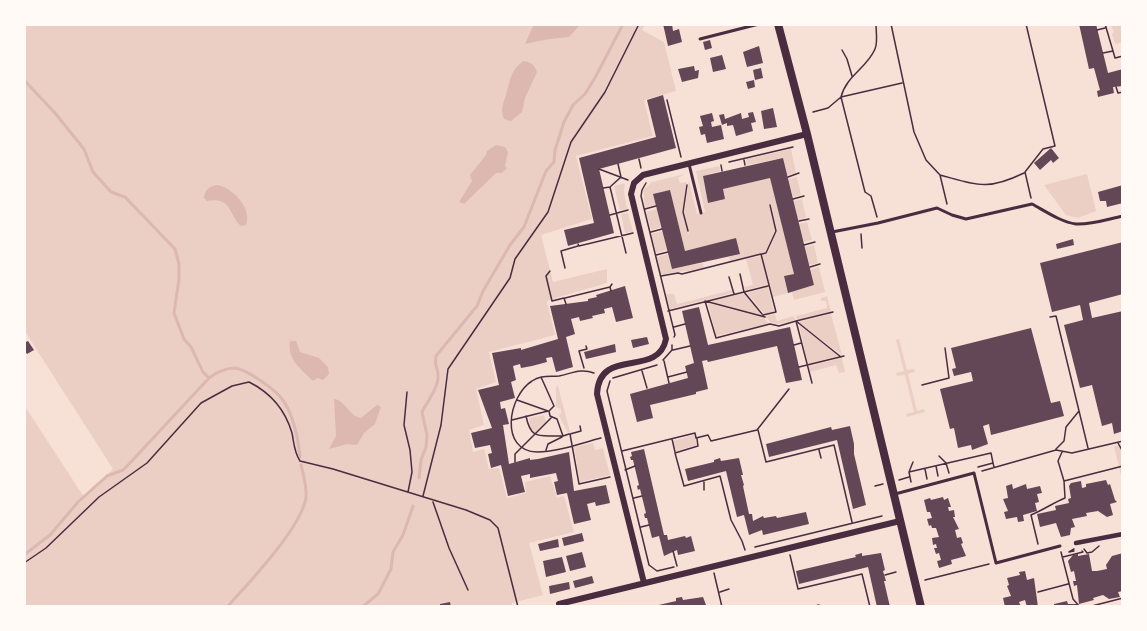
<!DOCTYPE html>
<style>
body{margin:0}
#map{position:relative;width:1147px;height:631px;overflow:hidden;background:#f7e1d7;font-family:Poppins,sans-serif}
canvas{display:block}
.frame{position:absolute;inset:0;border:26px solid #fffaf5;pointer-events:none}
</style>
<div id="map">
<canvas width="1147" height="631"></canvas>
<div class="frame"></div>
</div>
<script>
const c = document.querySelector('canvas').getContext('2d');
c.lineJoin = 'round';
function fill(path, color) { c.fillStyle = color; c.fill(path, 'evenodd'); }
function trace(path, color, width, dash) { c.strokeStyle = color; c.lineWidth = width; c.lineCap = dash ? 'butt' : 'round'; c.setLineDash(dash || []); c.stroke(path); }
const green = new Path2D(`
 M24 24H645L642 30 664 42 676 91 644 100 653 136 576 156 592 219 541 235 553 282 607 269V283L549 300 547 302 555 335 489 352 496 382 476 389 484 425 469 430 473 452 484 449 489 469 499 468 507 498 526 493 525 482 550 476 557 498 564 496 574 532 529 543 543 595 512 603V607H24V405L84 497 113 469 24 330Z
 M1110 24H1123V42L1115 44 1112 34 1114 32Z
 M791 149 796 173 787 175 783 158 747 165 746 159Z
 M719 166 720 171 703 176 708 203 725 199 723 189 770 178 794 274 784 276 788 293 773 297 762 255 767 254 777 231 771 204H769L775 230 765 253 730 261 729 257 740 254 736 238 685 251 656 205 645 207 643 190 652 182 685 174 678 178 680 183 687 182 682 212 688 234H689L684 212 689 181 697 214 705 212 696 171Z
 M1087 174 1096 211 1078 218 1066 215 1044 185Z
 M797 177 801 195 793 197 788 179Z
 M625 183 624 191 627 209 620 210 614 186Z
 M802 199 806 218 798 220 794 201Z
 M657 209 662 227 651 230 646 212Z
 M628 213 633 232 625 233 621 214Z
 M807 222 812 240 804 242 799 224Z
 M663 231 667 250 656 253 651 234Z
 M814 245 818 263 809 265 805 247Z
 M668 254 672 269 703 263 704 268C689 271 676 272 661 275L657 257Z
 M761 256 768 285 745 290 744 287 753 285 746 259Z
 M819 267 825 292 794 300 792 292 814 285 811 269Z
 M768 287 774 312 764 314 747 293Z
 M732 290 733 293 670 309 666 294H674L677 304Z
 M744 293 762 316 709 301Z
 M827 296 831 312 797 320 796 316 827 308 826 301H821V298Z
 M708 303 764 318 769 324 716 336Z
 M775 314 777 321 794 316 795 320 779 324 771 323 765 316Z
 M831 314 842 355 798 322Z
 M799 325 839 356 808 364Z
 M899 339 907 370 914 369 915 372 908 374 917 411 924 409 925 412 907 417 906 414 914 412 905 375 897 376 896 373 904 371 896 340Z
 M842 358 845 372 839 373 836 365 810 372 809 366Z
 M558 386 570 432 568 433 559 416 561 413V409L556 407V387Z
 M544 415 546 422 535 433 530 427 529 418Z
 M694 435 697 445 676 451 673 441Z
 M593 443 595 450 603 448 610 475 580 482 574 447Z
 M1123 444V484L1114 446Z`);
const water = new Path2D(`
 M534 24H581L569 37 549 39 525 44Z
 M523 61C531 62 534 64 537 72L525 98 522 112 511 121 504 119C500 109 503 105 506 95 510 81 510 71 523 61Z
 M496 145 505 147 508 152 505 166 507 168 502 173H496L464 204 459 202 472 181 470 175 486 155 487 151Z
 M217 185C232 187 253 209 246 225L241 226C228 214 232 196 207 201L204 198C205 189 209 187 217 185Z
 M290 341H296L300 352 319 358 328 367 329 374 323 380 318 378 313 381C301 369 287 360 290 341Z
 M334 399C346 401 349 416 361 418L377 405 381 407 375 424 364 433 357 445 347 444 329 449 336 436Z`);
const stream = new Path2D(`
 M24 80 55 113 84 149 93 172 111 192 125 197 175 249 179 264V279L174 313 184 339 191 347 203 372 209 378
 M419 478 421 460 426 447 427 435 422 412C427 402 439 387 438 375 438 367 434 368 436 356L477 306 483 291 510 245 524 227 546 171 554 162 555 150 564 122 573 105 585 94 596 76 623 24
 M24 555 50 535 78 502 107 476 123 470 129 464 209 378C217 372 226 368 235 368 246 369 276 390 282 399 294 415 298 438 300 457
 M227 607C248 584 301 528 306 498 307 487 304 476 301 465
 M362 607 378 594 391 569 393 552 403 535 413 506`);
const building = new Path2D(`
 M663 24H672L673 31 679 29 682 42 668 46Z
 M1079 24H1096L1108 73 1123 69V86L1113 87 1114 93 1098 97 1097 91 1100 90 1094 68 1089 69Z
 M710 40 712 48 705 50 703 42Z
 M759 46 763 63 747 67 743 52Z
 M722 55 726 69 713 72 710 58Z
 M694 66 695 71 699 70 698 78 682 82 678 69Z
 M761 68 763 78 755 80 753 70Z
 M754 80 755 87 748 89 746 82Z
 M663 95 676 148 599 169 614 233 568 246 564 230 594 223 579 158 656 137 647 100Z
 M773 108 777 127 764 129 761 111Z
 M753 112 756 122 751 123 753 131 736 136 733 125 727 126V123L722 125 719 115 724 114 725 119 741 113 742 119 749 117 748 113Z
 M712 113 714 121 711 122 712 127 721 125 724 139 707 143 705 134 701 135 699 127 703 126 700 116Z
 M1051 148 1059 158 1053 163 1051 160 1040 170 1034 163Z
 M783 158 814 285 788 293 784 276 794 274 770 178 723 189 725 199 708 203 703 176Z
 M1123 185V203L1107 207 1106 201H1100L1098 192Z
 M670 190 685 251 736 238 740 254 672 269 653 194Z
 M1073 239 1074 245 1057 249 1056 244Z
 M1123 242V294L1089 303 1092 318 1123 311V431L1114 434 1112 423 1102 426 1092 385 1080 388 1064 325 1083 320 1080 305 1052 312 1040 263Z
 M625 286 633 318 616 322 612 307 604 309 605 313 592 316 593 318 580 321 579 317 571 319 575 334 566 337 573 367 556 372 552 357 546 358 547 362 532 366 521 368 520 364 513 366 516 380 511 382 515 398 500 402 501 409 505 408 509 424 503 425 509 464 530 458V460L538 459 569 452 574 491 606 485 610 503 596 506 595 502 587 504 591 520 574 524 567 493 557 495 554 482 558 481 556 473 530 478V474L521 476 525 492 508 496 501 465 491 468 488 454 492 453 490 445 475 448 471 433 492 428 478 390 499 385 492 353 521 348V350L558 339 550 306 588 301V299L597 297 596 295Z
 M699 307 708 345 790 327 802 380 786 383 777 346 708 362 707 360 702 361 708 389 696 392V394L650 405 653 418 637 422 630 394 688 378 685 366 694 363 682 311Z
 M1031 328 1051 403 1060 401 1064 416 991 435 989 424 983 426 988 444 972 450 971 445 958 448 954 428 950 429 940 389 973 381 971 372 954 376 952 369 956 368 951 348Z
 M647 337 649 344 633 348 631 340Z
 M28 341 34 350 27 354 24 349V343Z
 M615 344 616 352 586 359 584 352Z
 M850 426 854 444V454L866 505 853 509 837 440 769 457 766 444 831 427 832 430Z
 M644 449 664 535H667L668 540 685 536 686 538 691 536 695 551 678 555 677 550 664 556 659 536 652 538 647 518H645L644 514 646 513 640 489 638 490 637 486 639 485 633 460H631L630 457 632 456 631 452Z
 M720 458 721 461 739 458 743 475H741L744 485 743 486 749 514H752L753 521 763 516 764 518 776 516 777 518 806 512 809 524 763 535 762 530 749 535 744 515 737 517 726 471 688 481 685 469 714 462V460Z
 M1106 480 1108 485 1110 484 1115 500 1117 502 1110 504 1113 515 1107 517 1098 511 1086 513 1087 516 1072 519 1075 527 1071 528 1070 535 1061 537 1056 523 1040 527 1037 514 1056 510 1055 506 1069 503 1068 499 1071 498 1069 486 1071 483 1081 481 1082 488 1086 487V484Z
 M1012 484 1013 489 1026 484 1027 489 1040 486 1042 493 1037 494 1039 502 1035 503 1037 511 1023 515 1024 521 1018 522 1017 517 1006 519 1004 512 1008 511 1003 499 1008 498 1006 486Z
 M943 497 944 500 948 498 951 507H948L949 511 954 510 955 517H953L959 529 955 530 957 538 961 537 963 543 961 544 966 556 951 560 952 564 939 568 937 561 941 560 939 553 936 554 934 548H937L936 544 933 545 932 538 939 537 936 528H932L931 525 929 526 927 519 932 518 930 512H927L924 500 930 498 931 500Z
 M582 533 584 541 564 546 562 538Z
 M558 539 559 547 540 551 538 544Z
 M582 552 586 567 570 571 566 556Z
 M862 553V556L881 553 885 570 883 571 886 581H884L890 607H877L868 567 799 584 796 571 856 557 855 555Z
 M1123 553V591L1118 592 1120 597 1109 599 1103 595 1093 598 1094 600 1079 604 1077 585 1074 586 1073 581H1076L1074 571 1071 572 1068 561 1073 555 1078 554V556L1089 554 1092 571H1097L1107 569 1106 565 1112 556Z
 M562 557 566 572 546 577 543 561Z
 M1025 571 1027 580 1034 578 1038 607H1027L1025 600 1019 602 1021 607H1005L1003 598 1011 596 1007 586 1009 585 1007 578 1020 575 1019 572Z
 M592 576 594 583 575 588 573 581Z
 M569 582 570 589 550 594 549 586Z
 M682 597 683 600 703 597 706 605 650 607 676 601V598Z
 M1067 601 1068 604H1077L1078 607H1054V604Z
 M450 602 451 607H440V604Z`);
const path = new Path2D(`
 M876 24C876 32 878 42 875 49 867 68 846 76 841 97L865 192 871 196 877 217
 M891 24 914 132 926 160 940 175 947 204
 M1026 24 1055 146 1043 149 1025 172 1031 198
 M1105 24 1113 51
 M1097 30 1105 28
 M842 50 847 59 852 76
 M1103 53 1113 51 1115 58 1123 56
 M1116 87 1118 93 1123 92
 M667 100 681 157
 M813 112 828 108 841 97 902 83
 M639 159 641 168
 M744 160 745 165
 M729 162 793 147
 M721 165 722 171
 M599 169 628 180
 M940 175C977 185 987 191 1024 173
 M788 177 799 173
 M646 183 642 190 641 196 675 335 674 337
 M687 185 683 212 688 231
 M610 187 626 253
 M603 188 610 187 621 177 618 164
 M793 199 804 196
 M645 209 656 206
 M610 215 628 210
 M799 221 809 219
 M651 232 662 229
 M861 234 862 248
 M578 244 579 246 633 233
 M804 245 815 242
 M762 254 766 253 776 231 770 205
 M656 255 668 252
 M810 267 820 264
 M565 268 561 251 578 246
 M550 271 546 276 552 301 564 298 566 304
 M740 274 744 292 762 314
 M661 276 678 273 682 274 761 254 776 312 763 315
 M729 277 734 294
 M611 291 610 287 612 284
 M565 298 610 287
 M668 311 768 286
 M833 312 796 321 841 357
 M765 317 705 301 716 338 770 324 779 326 796 321 812 383
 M1050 317 1056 316 1088 448
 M674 327 685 324
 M794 345 801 343
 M673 350 690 346
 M663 360 672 350V345
 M664 361 669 383
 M799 367 844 356
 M584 368 579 351 587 349 586 346
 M642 371 647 388
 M594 373C581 368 573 373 559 376 549 377 541 375 532 381 508 396 499 451 537 452 558 452 581 443 601 438
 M541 377 554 406 549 411 550 416 557 419 563 436 569 434
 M668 377 687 372
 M613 378 657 365
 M610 381 607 391 649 565 657 571 674 567
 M922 385 949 378 945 348
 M407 392 404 425 410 450 412 472 408 492
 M517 400 548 411
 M526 416C531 441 540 435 562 436
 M512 420 548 411
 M580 426 581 431 570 434 579 484 610 477
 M758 430 766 462 834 445 852 522
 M672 439 675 452
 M697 439 698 446 675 453 684 486 720 476 731 520 742 541 745 550
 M1118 443 1123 452
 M1056 449 1064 441 1066 427 1079 411
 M546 450 548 444 562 437
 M819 450 821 458
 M622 451 695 433 696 438 708 435 711 441 757 430 789 389
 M1062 452 1058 461 1064 481 1123 466
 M939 456 946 463 949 473
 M515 462V454L551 418
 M936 466 938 476
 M978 467 993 463 994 467
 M925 469 927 479
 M625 470 635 466
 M982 471 1056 450 1072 453 1123 441
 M909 472 991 453 993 463
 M899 480 909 477
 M704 482V490
 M911 482 909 472 913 462
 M875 486 883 484
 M423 496 441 425 448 369 510 278 515 259 548 212 571 142 605 92 639 24
 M634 498 642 496
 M433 502 449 548 468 590
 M641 527 649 525
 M1038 544 1031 515C1043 510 1053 503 1065 498L1064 481
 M755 547 882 516
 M1074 549 1069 552 1074 551
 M1084 549 1087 553 1092 552 1099 546
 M673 551 677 566
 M1061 552 1073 599 1080 607
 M790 555 798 589 862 574 870 607
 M1063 557 1083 552 1082 551
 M24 563 46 548 99 497 147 463 201 403 232 386 249 382C271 393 285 409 292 433 294 443 294 452 300 461L333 469 466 510 490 520 498 528 518 607
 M714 573 722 607
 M885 575 896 572
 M925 580 989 564
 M720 592 729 589
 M1038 592 1068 584
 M812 607 819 605
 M1088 607 1123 598`);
const service = new Path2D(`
 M700 39 759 24
 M689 164 701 213
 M832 232 878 223 937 208 952 215 966 219 1032 204C1045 211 1061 222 1076 224 1091 225 1108 219 1123 216
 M895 494 974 473 996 563 1060 546`);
const pedestrian = new Path2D(`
 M1076 543 1123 534`);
const minor = new Path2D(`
 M644 583 597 394C599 346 658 379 666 339L631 194 634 183 643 175 807 134
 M559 604 900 521`);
const tertiary = new Path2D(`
 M778 24 807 134 921 607`);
fill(green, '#ebcfc5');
fill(water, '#dcb8b0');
trace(stream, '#dcb8b0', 3);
fill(building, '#644757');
trace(path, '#4a2c40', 1.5);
trace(service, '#4a2c40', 3);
trace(pedestrian, '#4a2c40', 4.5);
trace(minor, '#4a2c40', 6);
trace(tertiary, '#4a2c40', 8);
</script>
